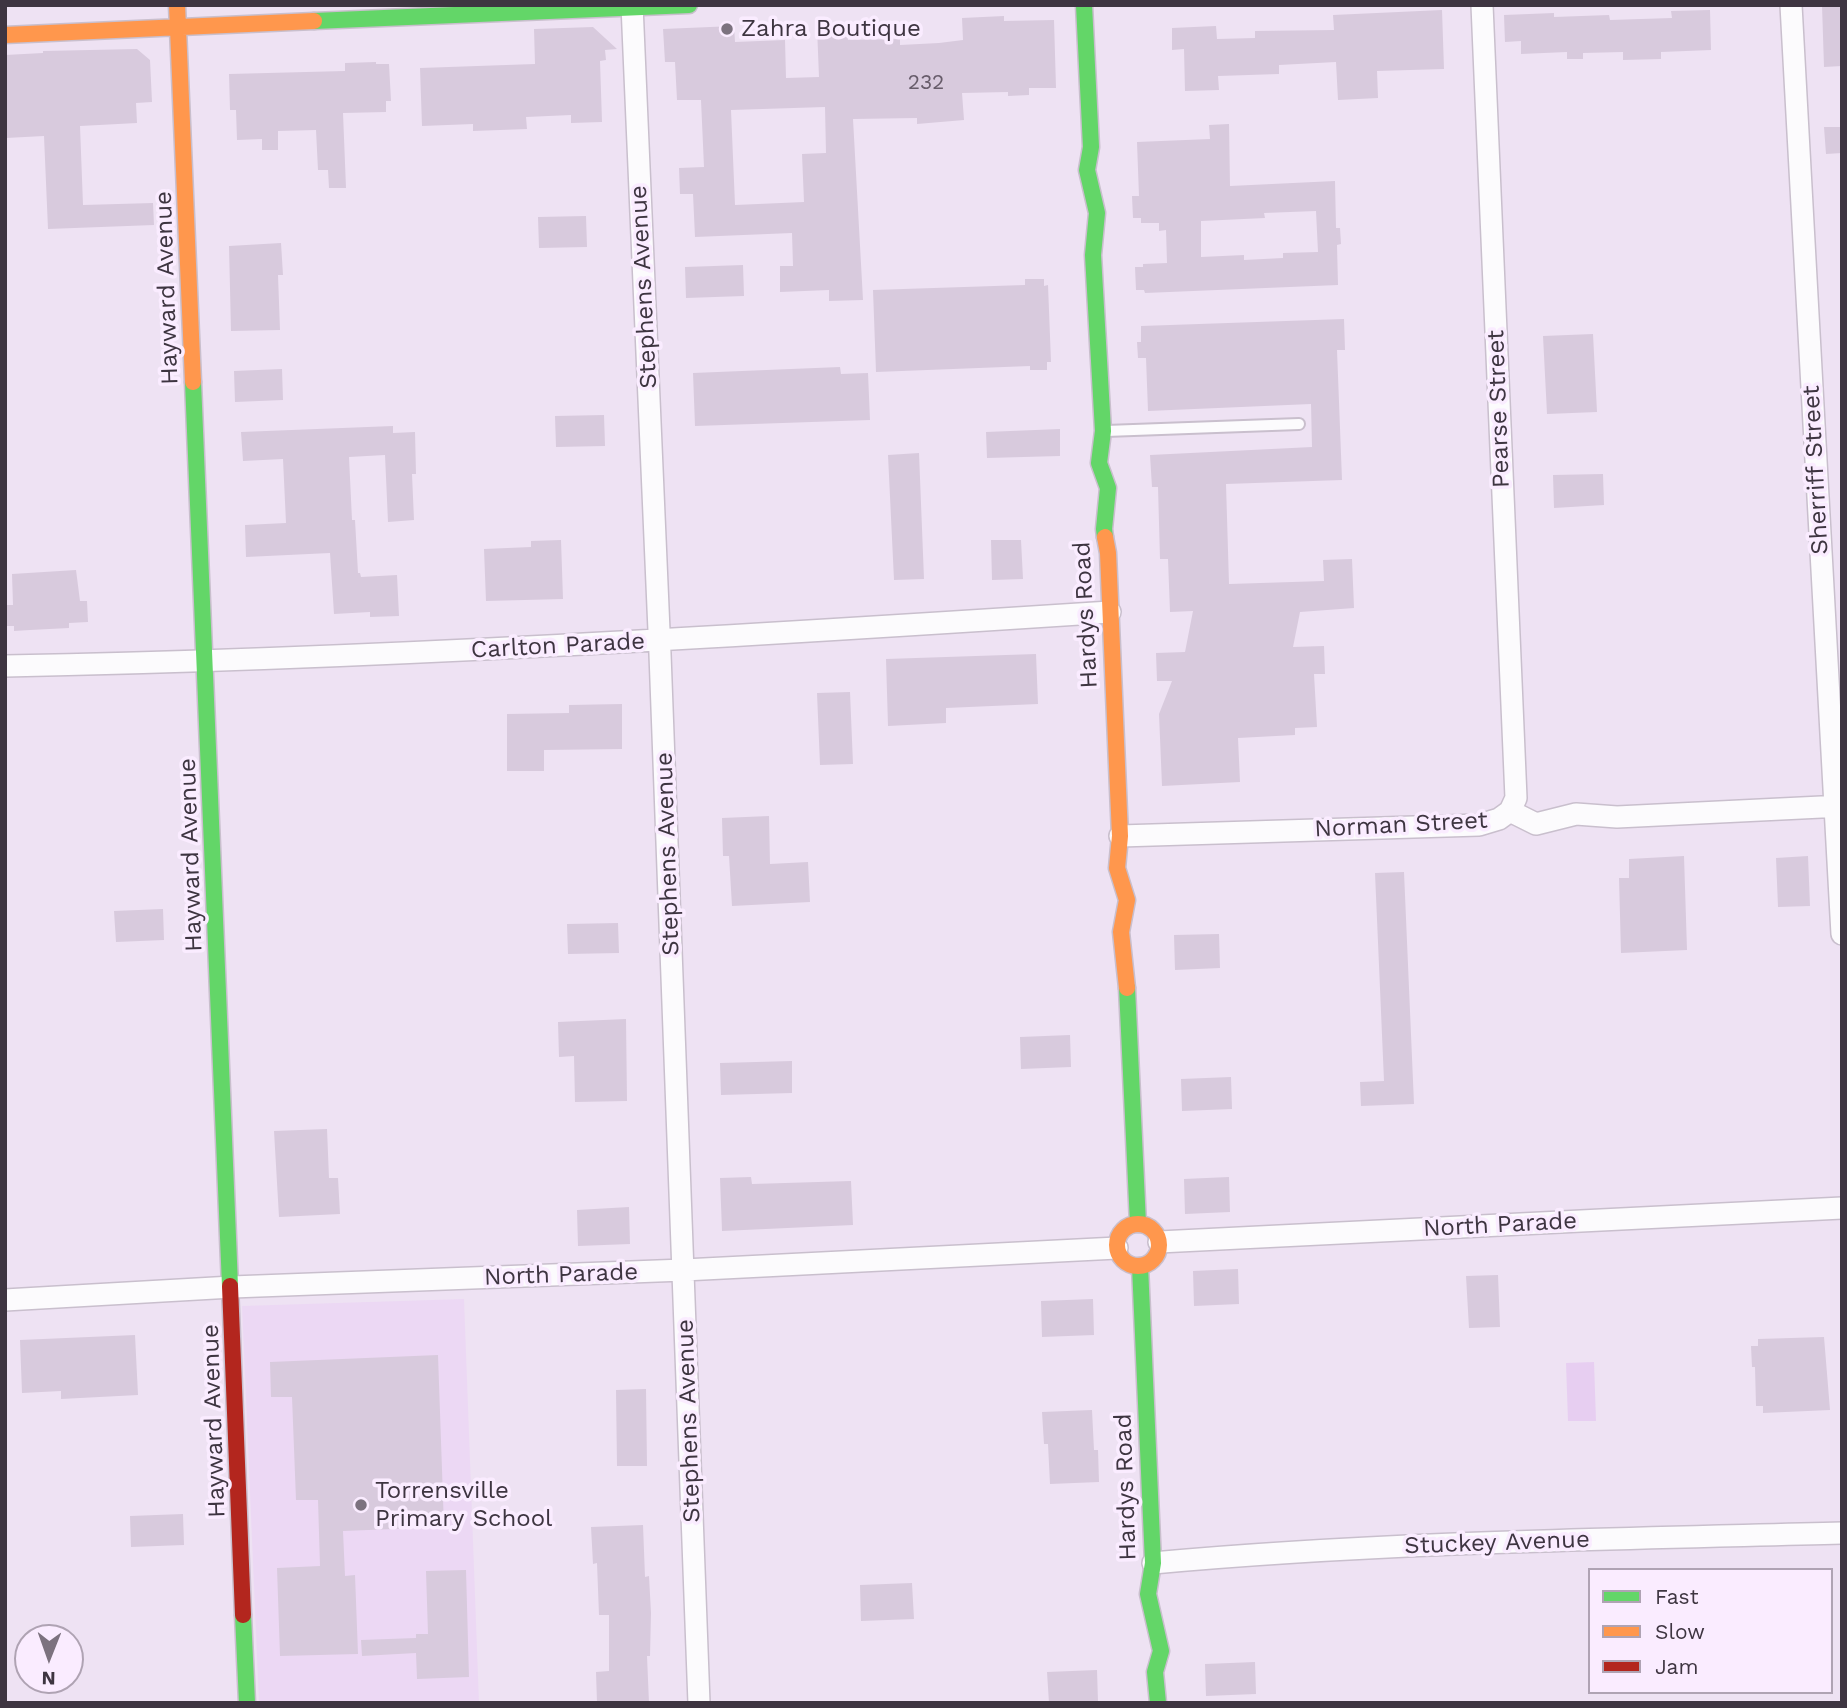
<!DOCTYPE html>
<style>
body{margin:0}
#map{position:relative;width:1847px;height:1708px;overflow:hidden;background:#eee2f3;font-family:"Work Sans",sans-serif}
canvas{display:block}
.frame{position:absolute;inset:0;border:7px solid #3e3541;pointer-events:none}
.legend{position:absolute;left:1588px;top:1568px;width:245px;height:126px;box-sizing:border-box;background:#faecff;border:2px solid #afa3b3;margin:0;padding:9px 12px;list-style:none;font-size:21px;color:#3e3541}
.legend li{display:flex;align-items:center;gap:14px;height:35px}
.legend b{width:35px;border:2px solid #afa3b3}
.north{position:absolute;left:14px;top:1624px;width:70px;height:70px;box-sizing:border-box;background:#faecff;border:2px solid #afa3b3;border-radius:50%;rotate:181deg;font-size:19px;font-weight:700;line-height:28px;text-align:center;color:#3e3541}
.north::after{content:'';display:block;margin:auto;width:24px;height:32px;background:#7c727f;clip-path:polygon(50% 0,100% 100%,50% 72%,0 100%)}
</style>
<div id="map">
<canvas width="1847" height="1708"></canvas>
<div class="frame"></div>
<ul class="legend">
<li><b style="height:9px;background:#63d668"></b>Fast</li>
<li><b style="height:9px;background:#ff974d"></b>Slow</li>
<li><b style="height:9px;background:#b3261e"></b>Jam</li>
</ul>
<div class="north">N</div>
</div>
<script>
const c = document.querySelector('canvas').getContext('2d');
c.lineJoin = 'round';
function fill(path, color) { c.fillStyle = color; c.fill(path, 'evenodd'); }
function trace(path, color, width, dash) { c.strokeStyle = color; c.lineWidth = width; c.lineCap = dash ? 'butt' : 'round'; c.setLineDash(dash || []); c.stroke(path); }
function write(font, color, halo, rows, align = 'center') {
  c.font = font + ' "Work Sans",sans-serif'; c.lineWidth = 7; c.setLineDash([]); c.textBaseline = 'middle'; c.strokeStyle = halo; c.fillStyle = color; for (const [text, x, y, turn = 0] of rows) {
    c.save(); c.translate(x, y); c.rotate((+turn || 0) * Math.PI / 180); c.textAlign = isNaN(turn) ? turn : align; if (halo) c.strokeText(text, 0, 0); c.fillText(text, 0, 0); c.restore();
  }
}
const built = new Path2D(`
 M464 1299 479 1703H259L242 1306Z`);
const green = new Path2D(`
 M1594 1362 1596 1421H1568L1566 1363Z`);
const building = new Path2D(`
 M1822 5H1842V66L1824 67Z
 M1442 10 1444 69 1377 71 1378 98 1338 100 1336 62 1279 65V74L1218 76 1219 90 1185 91 1184 49 1172 50V28L1216 26 1217 39 1255 38V31L1334 30 1333 15Z
 M1710 10 1711 50 1661 52V59L1623 60V52L1583 53V59H1567V52L1521 54V41L1505 42 1504 15 1554 13V17L1609 15 1610 20 1672 18 1671 11Z
 M1004 16V21L1054 20 1056 88H1029V95L1008 96V92L962 93 964 120 917 124V118L853 119 863 300 829 301V290L780 292V266H793L792 233 695 237 693 194H680L679 168 704 167 701 100H677L675 62H665L663 29 734 26 735 42 785 40 786 78 819 77 817 27 838 26V34H847L848 40 900 39V45L939 43 963 40 962 18ZM825 107 826 153 802 154 804 202 735 205 731 110Z
 M593 27 617 49 605 50 606 60 600 61 602 122 571 123V115L526 117 527 129 473 131V124L422 126 420 68 535 64 534 29Z
 M137 49 150 60 152 102 136 103 137 123 80 126 83 205 153 203 154 225 48 229 44 136 6 138 5 55 43 53V51Z
 M376 62V64H389L391 101H386V112L343 113 346 188H329L328 170H318L316 130 278 131V150H262V139L237 140 236 110H230L229 74 345 71V63Z
 M1229 124 1230 186 1335 181 1336 228H1340L1341 244 1337 245 1338 285 1145 293 1144 290H1136L1135 267H1143V264L1167 263 1166 230 1159 231V223H1141V218H1133L1132 196H1139L1137 142 1210 139 1209 125ZM1316 211 1318 252 1283 253V258L1244 260V255L1201 257V221L1265 218 1264 213Z
 M1824 127H1842V153L1826 154Z
 M586 216 587 247 539 248 538 217Z
 M281 243 283 275H278L280 330 231 331 229 246Z
 M743 265 744 296 686 298 685 267Z
 M1025 279H1044V286L1048 285 1051 362H1047V370H1030V366L876 372 873 290 1025 285Z
 M1344 319 1345 350H1337L1342 480 1226 484 1229 584 1324 581 1323 560 1352 559 1354 608 1300 612 1293 647 1324 646 1325 674H1314L1317 727 1295 728V735L1238 738 1240 782 1162 786 1159 714 1172 681H1157L1156 653 1185 652 1193 611 1170 612 1168 559H1160L1158 487H1152L1150 455 1312 447 1311 404 1148 411 1146 358H1138L1137 342H1141V326Z
 M1593 334 1597 412 1547 414 1543 336Z
 M840 367 841 374 868 373 870 420 695 426 693 373Z
 M282 369 283 400 235 402 234 371Z
 M604 415 605 446 556 447 555 416Z
 M393 426V433L415 432 416 474H412L414 520 388 522 385 455 349 457 352 520H355L358 573H360L361 577 397 575 399 616 370 617V612L334 614 330 553 246 557 245 525 286 523 283 459 243 461 241 432Z
 M1060 429V456L987 458 986 432Z
 M919 453 924 579 894 580 888 455Z
 M1603 474 1604 505 1554 508 1553 475Z
 M561 540 563 599 486 601 484 549 531 547V541Z
 M991 540H1021L1023 579 992 580Z
 M76 570 80 601H87L88 622 69 623V628L30 630 14 631V626H5V605H13L12 574Z
 M1036 654 1038 704 946 708V723L888 726 886 659Z
 M850 692 853 764 820 765 817 693Z
 M622 704V749L544 750V771H507V714L569 713V705Z
 M769 816 770 864 808 862 810 902 732 906 729 856H723L722 818Z
 M1684 856 1687 950 1621 953 1619 878H1629V859Z
 M1808 856 1810 906 1778 907 1776 858Z
 M1404 872 1414 1104 1361 1106 1360 1082 1384 1081 1375 873Z
 M163 909 164 940 116 942 114 911Z
 M618 923 619 953 568 954 567 924Z
 M1219 934 1220 968 1175 970 1174 935Z
 M626 1019 627 1101 575 1102 574 1056 559 1057 558 1022Z
 M1070 1035 1071 1067 1021 1069 1020 1037Z
 M792 1061V1093L721 1095 720 1063Z
 M1231 1077 1232 1109 1182 1111 1181 1079Z
 M327 1129 329 1178H338L340 1214 279 1217 274 1131Z
 M751 1177 752 1184 851 1181 853 1225 722 1231 720 1178Z
 M1229 1177 1230 1212 1185 1214 1184 1179Z
 M629 1207 630 1244 578 1246 577 1210Z
 M1238 1269 1239 1304 1194 1306 1193 1271Z
 M1498 1275 1500 1327 1469 1328 1466 1276Z
 M1093 1299 1094 1335 1042 1337 1041 1301Z
 M135 1335 138 1395 61 1399V1391L22 1393 20 1340Z
 M1824 1337 1830 1410 1763 1413V1406H1756L1755 1367H1752L1751 1346H1758V1339Z
 M438 1355 444 1527 343 1531 345 1576 355 1575 358 1654 280 1656 277 1568 320 1566 318 1500H296L292 1397H271L270 1362Z
 M646 1389 647 1466H617L616 1390Z
 M1092 1410 1094 1450H1098L1099 1482 1050 1484 1048 1444H1044L1042 1412Z
 M183 1514 184 1545 131 1547 130 1516Z
 M643 1525 645 1577 649 1576 651 1613 650 1656H647L649 1703H597L596 1672 609 1671V1615H599L597 1563 593 1564 591 1527Z
 M466 1570 469 1677 417 1679 416 1653 362 1656 361 1640 416 1638V1634H428L426 1571Z
 M912 1583 914 1619 861 1621 860 1585Z
 M1255 1662 1256 1694 1206 1696 1205 1664Z
 M1097 1670 1098 1702 1049 1703 1047 1672Z`);
const lane = new Path2D(`
 M1106 431 1299 424`);
const street = new Path2D(`
 M632 5 660 654 699 1703
 M1482 5 1516 798 1510 811
 M1791 5 1842 934
 M5 666C374 659 742 636 1110 612
 M1510 811 1536 824 1576 814 1617 817 1842 806
 M1120 836 1479 825 1499 819 1510 811
 M1159 1242 1842 1208
 M5 1300 232 1287 684 1270 1117 1248
 M1153 1563C1382 1542 1612 1539 1842 1533`);
const fast = new Path2D(`
 M1084 5 1091 147 1087 170 1097 213 1093 255 1103 431 1099 463 1108 488 1104 529 1105 537
 M314 21 689 5
 M193 382 230 1286
 M1127 988 1138 1224
 M1140 1266 1153 1563 1148 1594 1161 1651 1155 1672 1158 1703
 M243 1615 247 1703`);
const slow = new Path2D(`
 M177 5 193 382
 M5 35 314 21
 M1105 537 1108 553 1120 836 1117 868 1127 900 1121 932 1127 988
 M1117 1245a21 21 0 1 1 42 0a21 21 0 1 1-42 0Z`);
const jam = new Path2D(`
 M230 1286 243 1615`);
const markers = [
 [727,29,7,"#7c727f"],
 [361,1505,7,"#7c727f"]
];
const numberNames = [
 ["232",926,83]
];
const poiNames = [
 ["Zahra Boutique",741,29],
 ["Torrensville",375,1491],
 ["Primary School",375,1519]
];
const streetNames = [
 ["Stephens Avenue",644,287,-93],
 ["Hayward Avenue",167,288,-92],
 ["Pearse Street",1499,409,-92],
 ["Sherriff Street",1816,470,-93],
 ["Hardys Road",1086,615,-93],
 ["Carlton Parade",558,646,-3],
 ["Norman Street",1401,825,-3],
 ["Stephens Avenue",668,854,-92],
 ["Hayward Avenue",191,855,-92],
 ["North Parade",1500,1225,-3],
 ["North Parade",561,1275,-2],
 ["Hayward Avenue",214,1421,-92],
 ["Stephens Avenue",689,1421,-92],
 ["Hardys Road",1126,1487,-92],
 ["Stuckey Avenue",1497,1543,-2]
];
fill(built, '#ecd8f4');
fill(green, '#e7cef1');
fill(building, '#d8cadd');
trace(lane, '#c9bfcd', 14);
trace(street, '#c9bfcd', 24);
trace(fast, '#c9bfcd', 19);
trace(slow, '#c9bfcd', 19);
trace(jam, '#c9bfcd', 19);
trace(lane, '#fcfbfd', 10);
trace(street, '#fcfbfd', 21);
trace(fast, '#63d668', 16);
trace(slow, '#ff974d', 16);
trace(jam, '#b3261e', 16);
for (const [x, y, r, color] of markers) { const dot = new Path2D(); dot.arc(x, y, r, 0, 2 * Math.PI); c.fillStyle = color; c.fill(dot); trace(dot, '#faecff', 2.5); }
write('21px', '#675c6a', null, numberNames);
write('24px', '#3e3541', '#faecff', poiNames, 'left');
write('24px', '#3e3541', '#faecff', streetNames);
</script>
